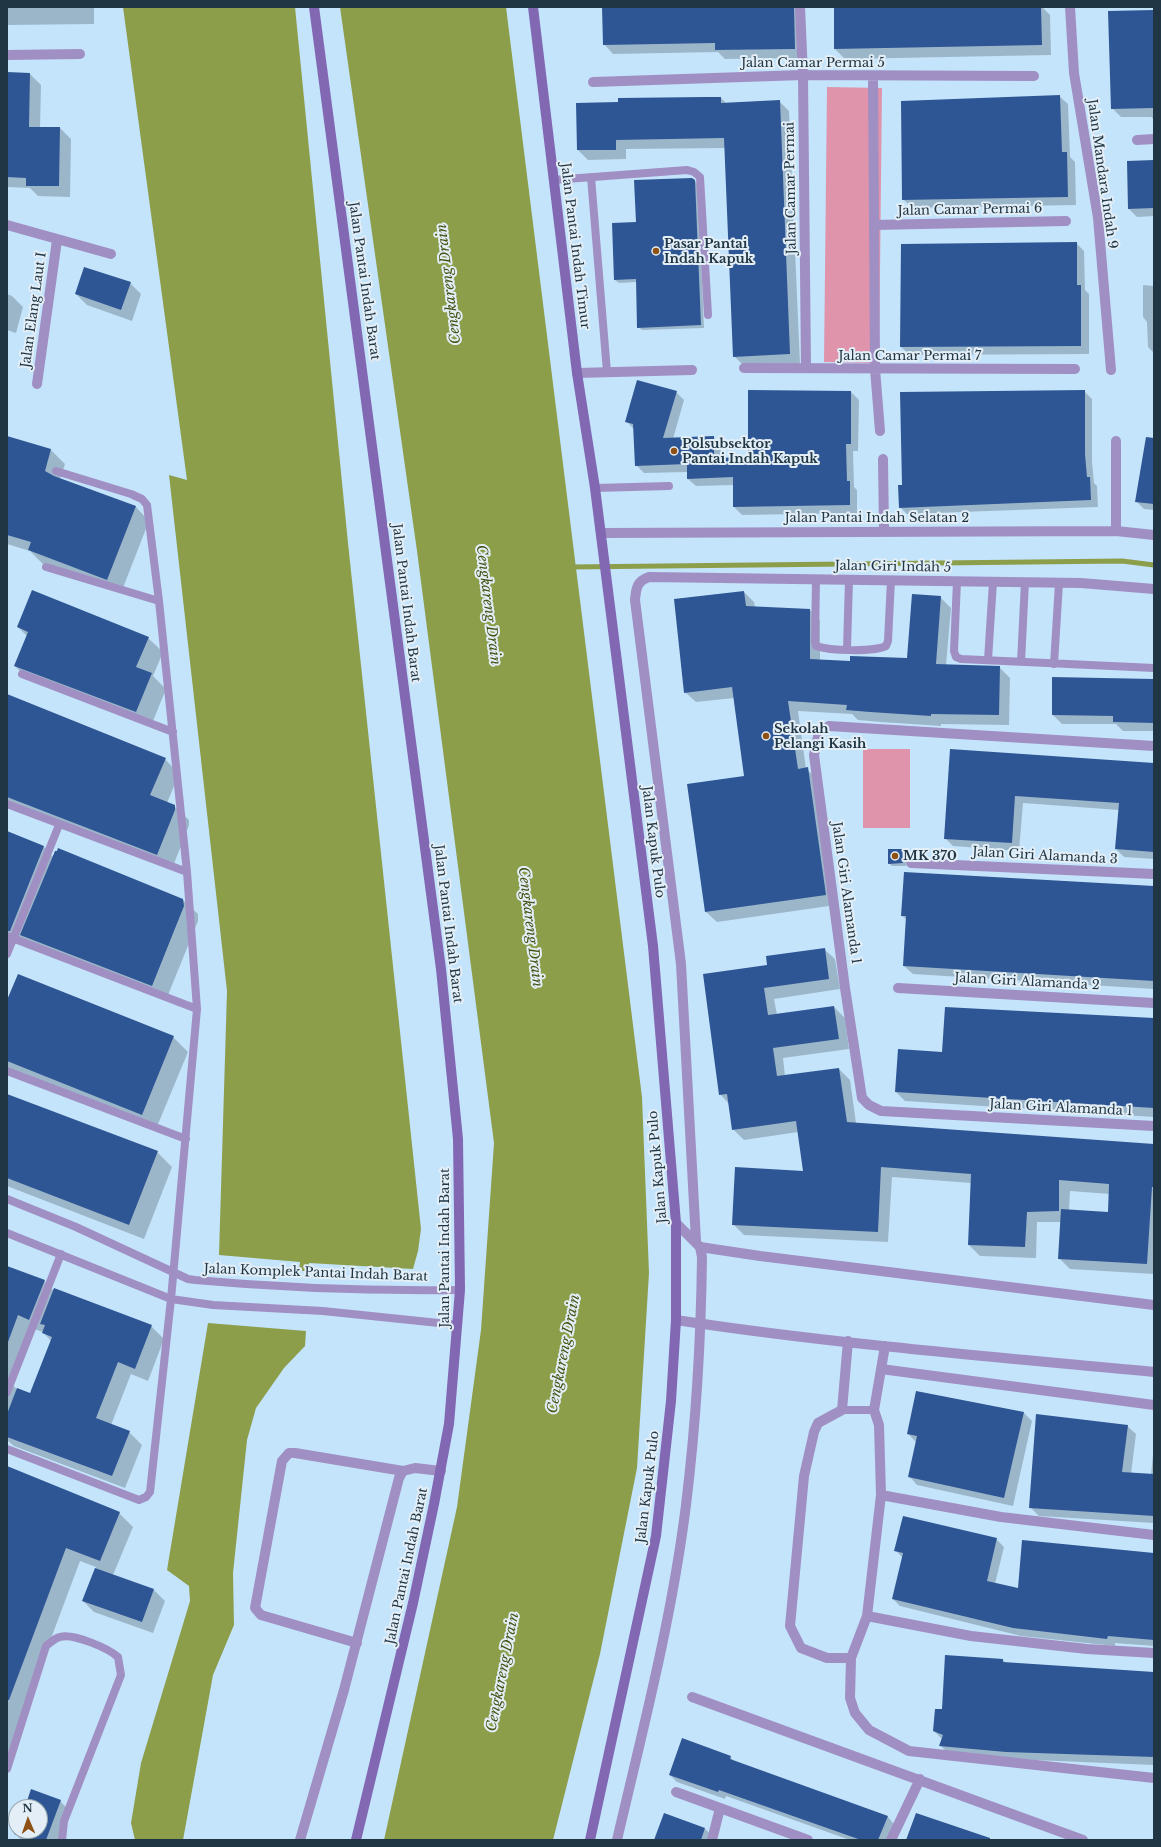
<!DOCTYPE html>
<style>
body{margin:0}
#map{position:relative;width:1161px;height:1847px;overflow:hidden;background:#c4e4fc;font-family:"Libre Baskerville",serif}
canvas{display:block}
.frame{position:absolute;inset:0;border:8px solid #203645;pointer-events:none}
.north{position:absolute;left:8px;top:1799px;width:40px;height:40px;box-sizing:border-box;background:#e3eef6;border:1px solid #95a4af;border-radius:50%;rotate:358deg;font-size:11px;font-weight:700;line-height:16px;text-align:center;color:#203645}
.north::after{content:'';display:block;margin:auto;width:14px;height:18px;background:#8e5013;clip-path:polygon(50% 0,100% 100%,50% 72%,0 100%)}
</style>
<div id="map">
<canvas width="1161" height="1847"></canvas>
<div class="frame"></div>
<div class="north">N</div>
</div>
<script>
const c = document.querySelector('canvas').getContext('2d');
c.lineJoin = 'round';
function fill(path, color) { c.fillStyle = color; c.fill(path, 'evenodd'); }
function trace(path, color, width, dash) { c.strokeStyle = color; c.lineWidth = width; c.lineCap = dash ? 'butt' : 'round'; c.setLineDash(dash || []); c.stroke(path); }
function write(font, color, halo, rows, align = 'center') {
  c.font = font + ' "Libre Baskerville",serif'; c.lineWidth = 4; c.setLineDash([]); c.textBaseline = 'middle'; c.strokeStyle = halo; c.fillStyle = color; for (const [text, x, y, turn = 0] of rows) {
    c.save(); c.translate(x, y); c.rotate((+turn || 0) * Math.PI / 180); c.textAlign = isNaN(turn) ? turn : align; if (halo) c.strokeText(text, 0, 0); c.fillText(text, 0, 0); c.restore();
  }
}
const green = new Path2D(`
 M827 87 882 88 879 363 824 362Z
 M863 749H910V828H863Z`);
const water = new Path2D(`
 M123 7H295L348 543 421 1229 418 1251 413 1269 309 1263V1271H299L300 1262 219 1255 227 991 169 475 187 480Z
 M340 7H506L642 1097 649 1273 637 1468 600 1654 553 1840H384L457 1507 481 1330 494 1143 417 551Z
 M208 1323 306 1331 305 1346 284 1368 256 1408 247 1440 233 1573 234 1625 213 1675 183 1840H135L131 1823 141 1763 190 1601 189 1586 167 1570Z`);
const shadow = new Path2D(`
 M7 7H94V24L7 25Z
 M603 7H800L804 58 725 59 718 52 613 54 604 44Z
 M834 7H1042L1050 15 1051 55 845 59 835 49Z
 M1154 11V119L1151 117H1121L1112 108Z
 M7 73 30 74 41 85 40 128H60L71 139 70 197 38 196 30 188 7 187Z
 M1059 96 1068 104 1070 157 1075 162 1076 205 912 208 903 199Z
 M721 98 726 103 779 101 789 111 800 364 744 366 734 356 725 148 626 149V159L588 160 578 150 619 103Z
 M1154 161V216L1137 217 1129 209Z
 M692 179 698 184 704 328 642 330 638 327 637 282 619 283 615 280 637 223Z
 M1076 243 1084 251 1085 290 1089 294V354L910 355 901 347 902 245Z
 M130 283 141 294 132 321 87 305 76 294Z
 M1143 285 1154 286V353L1148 347 1147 322 1143 317Z
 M7 294 12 296 23 307 16 333 7 330Z
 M1084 391 1092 399V462L1094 483 1097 486 1098 507 907 514 900 507 903 486Z
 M676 392 684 400 673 439 713 437 721 445 722 459 749 458 851 392 859 400 858 451H853L854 487 857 490V513L742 515 734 507V485L696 486 688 479V472L644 473 636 465 634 429 626 421Z
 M7 437 51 450 65 464 60 479 136 507 149 521 121 593 43 564 30 551 7 544Z
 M1154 451V510L1144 509 1136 501Z
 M744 592 754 602 755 607 810 610 820 620V661L851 662 908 660 940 597 951 608 946 665 999 667 1010 678 1009 725 941 724V726L881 722 858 720 852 714 798 711 806 769 818 779 836 905 717 922 706 912 745 777 734 698 696 702 685 692Z
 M18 627 148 638 163 652 153 676 166 689 151 726 30 681 15 666 27 636Z
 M1154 679V731H1123L1116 724H1062L1053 715Z
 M7 696 165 759 179 774 167 803 174 806 189 820V825L172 869 7 805Z
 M951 750 1154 764V859L1124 857 1116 849 1119 810 1023 803 1019 851 953 846 945 838Z
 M7 832 44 847 53 857 183 900 198 914V921L166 1000 7 938Z
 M889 850H902L905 853 906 866H892L889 863Z
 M1154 887V989L913 974 904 966 907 920 902 916Z
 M824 949 835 959 840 989 774 999 777 1015 834 1007 845 1018 849 1049 783 1058 785 1076 839 1069 850 1080 856 1123 1154 1145V1274L1070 1269 1059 1258 1061 1222H1037L1036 1258 980 1256 969 1245 971 1183 892 1177 888 1242 744 1235 733 1224 804 1172 798 1132 744 1140 733 1129 729 1104 720 1094 768 966ZM1070 1191 1110 1194 1109 1213 1069 1211Z
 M7 1002 173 1037 188 1052 156 1129 7 1069Z
 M1154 1019V1117L905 1101 896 1092 943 1053Z
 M7 1095 157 1152 172 1167 144 1239 7 1186Z
 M7 1267 44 1281 54 1291 151 1326 164 1339 148 1381 131 1374 111 1425 129 1432 142 1445 125 1488 14 1446 7 1440ZM31 1328 43 1332 51 1341 31 1395 17 1389 10 1383Z
 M1024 1413 1032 1421 1013 1506 917 1485 909 1476 916 1442 908 1434Z
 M1127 1426 1136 1434 1131 1474 1151 1475 1154 1444V1523L1039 1516 1030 1507Z
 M7 1468 119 1513 133 1527 113 1575 154 1590 165 1601 153 1633 94 1612 83 1601 96 1567 80 1561 7 1756Z
 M996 1539 1004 1547 995 1584 1018 1589 1154 1554V1646L1115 1643V1646L1021 1636 900 1606 893 1599 903 1558 895 1550Z
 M1003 1660 1006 1663 1154 1673V1765L1033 1760 948 1753 940 1745 942 1739 934 1731 943 1710Z
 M730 1757 736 1763 887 1816 894 1824 888 1840H850L726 1796 725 1799 677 1782 670 1775Z
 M60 1801 71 1812 61 1840H21L16 1834 40 1831V1807H26Z
 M665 1814 705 1829 715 1838 714 1840H655Z`);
const stream = new Path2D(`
 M570 567 1122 561 1154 565`);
const building = new Path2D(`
 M602 7H794L795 49 715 50V43L603 45Z
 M891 7H1041L1042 45 834 49V8Z
 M1154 10V108L1111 109 1108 11Z
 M7 72 30 73 29 127H60L59 186H26V178L7 177Z
 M1060 95 1062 152H1067L1068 197 902 200 901 101Z
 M705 97H721V103L780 100 790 354 733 357 724 138 616 140V150H577L576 103 618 102V98Z
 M1154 160V208L1128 209 1127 161Z
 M692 178 695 180 701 325 637 328 636 279 614 280 612 223 636 222 634 180Z
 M1077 242V285H1081V346L900 347 901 244Z
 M84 267 131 282 121 310 75 294Z
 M637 380 677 391 663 438 714 436V458L748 457V390L851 391V444H846L847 481H850V505L733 507V477L687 479V464L635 466 633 424 625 422Z
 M1085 390V454L1087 477H1090L1091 500 899 508 898 485H902L900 392Z
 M7 436 51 449 45 471 54 476 136 506 107 580 28 550 31 542 7 535Z
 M1146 437 1154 438V504L1135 502Z
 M32 590 149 637 136 667 152 673 136 712 14 666 28 632 17 627Z
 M744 591 746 606 810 609V659L850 661V656L907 658 912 594 941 596 936 664 1000 666 999 715 931 714V716L870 712 846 710 847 705 788 701 798 769 808 767 826 895 705 912 687 784 744 776 732 687 684 693 674 599Z
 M1052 677 1154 679V723L1113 722V716L1052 715Z
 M7 694 166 758 150 795 175 805V810L157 855 7 797Z
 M950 749 1154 763V852L1115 849 1119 803 1015 796 1012 843 944 839Z
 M7 831 44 846 10 931H7Z
 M58 848 183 899 184 906 152 986 20 935 55 851H57Z
 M888 849H902L903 863 888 864Z
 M904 872 1154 886V981L903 966 906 916H901Z
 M825 948 829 979 764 988 768 1015 834 1006 839 1039 773 1048 777 1076 839 1068 847 1122 1154 1144V1187H1152L1147 1264 1058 1259 1061 1209 1108 1212 1109 1184 1059 1180V1211L1027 1212 1025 1247 968 1245 971 1174 881 1167 878 1232 732 1225 735 1167 803 1171 796 1121 732 1130 727 1094 719 1095 703 974 767 965 766 956Z
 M18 974 174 1036 142 1115 7 1061V1000Z
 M945 1007 1154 1018V1108L895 1092 898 1049 942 1052Z
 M7 1094 158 1151 129 1225 7 1178Z
 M7 1266 45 1280 29 1320 18 1315 8 1342Z
 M54 1288 152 1325 135 1369 118 1362 96 1418 130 1431 112 1476 7 1437V1414L17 1388 30 1393 52 1337 42 1333 45 1325 40 1324Z
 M916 1391 1024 1412 1004 1498 908 1477 917 1436 907 1434Z
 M1036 1414 1128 1425 1122 1472 1154 1474V1516L1029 1508Z
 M7 1466 120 1512 100 1561 66 1548 9 1700H7Z
 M903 1516 997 1538 987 1581 1018 1588 1022 1540 1154 1553V1640L1108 1636 1107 1639 1013 1628 892 1599 903 1553 894 1551Z
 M95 1568 154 1589 142 1622 82 1601Z
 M945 1655 1003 1659V1662L1154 1672V1757L1006 1752 939 1746 943 1735 933 1731 935 1709H942Z
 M682 1738 731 1756 730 1759 888 1816 878 1840H861L719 1790 718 1792 669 1775Z
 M31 1789 61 1800 46 1840H30L14 1834 16 1830 40 1831V1807H25Z
 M664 1813 705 1828 701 1840H654Z
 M916 1813 990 1838V1840H906Z`);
const service = new Path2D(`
 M591 177 607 372
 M553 180 687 170 694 172 700 177 708 315
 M56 471 131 494 142 499 147 505 159 601
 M595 488 669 486
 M816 580 815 642 816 646C830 651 873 652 886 646L888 641 891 580
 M957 581 954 651 956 657 961 659 1154 668
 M847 649 849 580
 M988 660 993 582
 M1021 662 1025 582
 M1054 664 1059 583
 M22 674 173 732
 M7 804 187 872
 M7 936 197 1009
 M7 954 59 825
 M7 1071 186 1139
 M7 1199 76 1227 188 1279 195 1280C283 1288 371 1291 460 1290
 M7 1233 171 1299 213 1305 323 1311 458 1325
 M7 1392 61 1254
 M842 1410H874
 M7 1449 139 1500 146 1497 150 1492 171 1299 197 1009 187 872 159 601 46 567
 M7 1769 46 1646C50 1643 55 1638 60 1637 73 1633 108 1648 118 1657L121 1675 64 1821 62 1840`);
const minor = new Path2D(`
 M800 7 803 75 806 368
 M1070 7 1074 73 1098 218 1111 370
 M7 55 80 54
 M873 76 875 369 880 431
 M593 82 803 75 1034 76
 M1137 140 1154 139
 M7 225 111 254
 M874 225 1066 221
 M744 368 1075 369
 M577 373 692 370
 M37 384 57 240
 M1116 441V531
 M883 459 884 531
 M601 533 1116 531 1154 535
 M1154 746 829 726 819 732 814 755 845 988 862 1098 869 1105 881 1111 1154 1126
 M911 863 1154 874
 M898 988 1154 1003
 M696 1241 681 964 635 600C636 588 637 581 649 577L1081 583 1154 589
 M700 1247 760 1256 1154 1305
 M676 1320C834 1344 995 1357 1154 1372
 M848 1341 842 1410 818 1423 814 1432 804 1476 790 1626 801 1648 827 1658H851
 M885 1346 874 1410 879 1425 881 1495 867 1616 851 1658 850 1698 855 1713 869 1730 909 1751 1154 1778
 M881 1369 1154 1405
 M881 1495 1001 1517 1154 1535
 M867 1616 971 1636 1087 1649 1154 1653
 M357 1643 261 1615 255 1608 282 1461 289 1453H295L403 1471
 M692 1697 1083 1840
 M676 1792 808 1840
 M300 1840 344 1690 399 1478 403 1471 415 1468 441 1471
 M712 1840 720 1808
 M891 1840 920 1779`);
const tertiary = new Path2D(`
 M617 1840C643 1729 672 1618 686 1505 696 1423 701 1340 702 1257L700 1247 676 1223`);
const secondary = new Path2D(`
 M314 7 441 969 458 1139 460 1290 449 1424 434 1504 413 1603 356 1840
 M533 7 577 373 595 488 653 946 676 1223V1320L671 1401 656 1536 590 1840`);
const markers = [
 [656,251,4,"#8e5013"],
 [674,451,4,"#8e5013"],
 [766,736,4,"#8e5013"],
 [895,856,4,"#8e5013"]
];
const streetNames = [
 ["Jalan Camar Permai 5",813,63],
 ["Jalan Mandara Indah 9",1102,174,82],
 ["Jalan Camar Permai",791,188,-91],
 ["Jalan Camar Permai 6",970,210,-1],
 ["Jalan Pantai Indah Timur",575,246,83],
 ["Jalan Pantai Indah Barat",364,281,82],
 ["Jalan Elang Laut I",34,310,-82],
 ["Jalan Camar Permai 7",910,356],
 ["Jalan Pantai Indah Selatan 2",877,518],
 ["Jalan Giri Indah 5",893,567,1],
 ["Jalan Pantai Indah Barat",406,603,83],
 ["Jalan Kapuk Pulo",653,842,83],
 ["Jalan Giri Alamanda 3",1045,856,3],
 ["Jalan Giri Alamanda 1",846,893,82],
 ["Jalan Pantai Indah Barat",448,924,83],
 ["Jalan Giri Alamanda 2",1027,982,3],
 ["Jalan Giri Alamanda 1",1061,1108,3],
 ["Jalan Kapuk Pulo",658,1167,-95],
 ["Jalan Pantai Indah Barat",445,1248,-90],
 ["Jalan Komplek Pantai Indah Barat",316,1273,2],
 ["Jalan Kapuk Pulo",648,1487,-83],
 ["Jalan Pantai Indah Barat",407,1566,-78]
];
const poiNames = [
 ["Pasar Pantai",664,244],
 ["Indah Kapuk",664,259],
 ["Polsubsektor",682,444],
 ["Pantai Indah Kapuk",682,459],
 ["Sekolah",774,729],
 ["Pelangi Kasih",774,744],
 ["MK 370",903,856]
];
const waterNames = [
 ["Cengkareng Drain",449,284,-97],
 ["Cengkareng Drain",488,605,83],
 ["Cengkareng Drain",530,927,83],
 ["Cengkareng Drain",564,1354,-79],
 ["Cengkareng Drain",503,1672,-79]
];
fill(green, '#df94ac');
fill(water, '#8d9e4b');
fill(shadow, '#0003');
trace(stream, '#8d9e4b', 5);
fill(building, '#2f5694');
trace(service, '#a08fc3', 8);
trace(minor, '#a08fc3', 10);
trace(tertiary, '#a08fc3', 10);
trace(secondary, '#8267b3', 10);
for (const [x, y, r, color] of markers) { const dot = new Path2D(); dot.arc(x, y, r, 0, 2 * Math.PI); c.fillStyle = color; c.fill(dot); trace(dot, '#e3eef6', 1.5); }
write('13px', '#203645', '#e3eef6', streetNames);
write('bold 13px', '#203645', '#e3eef6', poiNames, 'left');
write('italic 14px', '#465214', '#e3eef6', waterNames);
</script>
